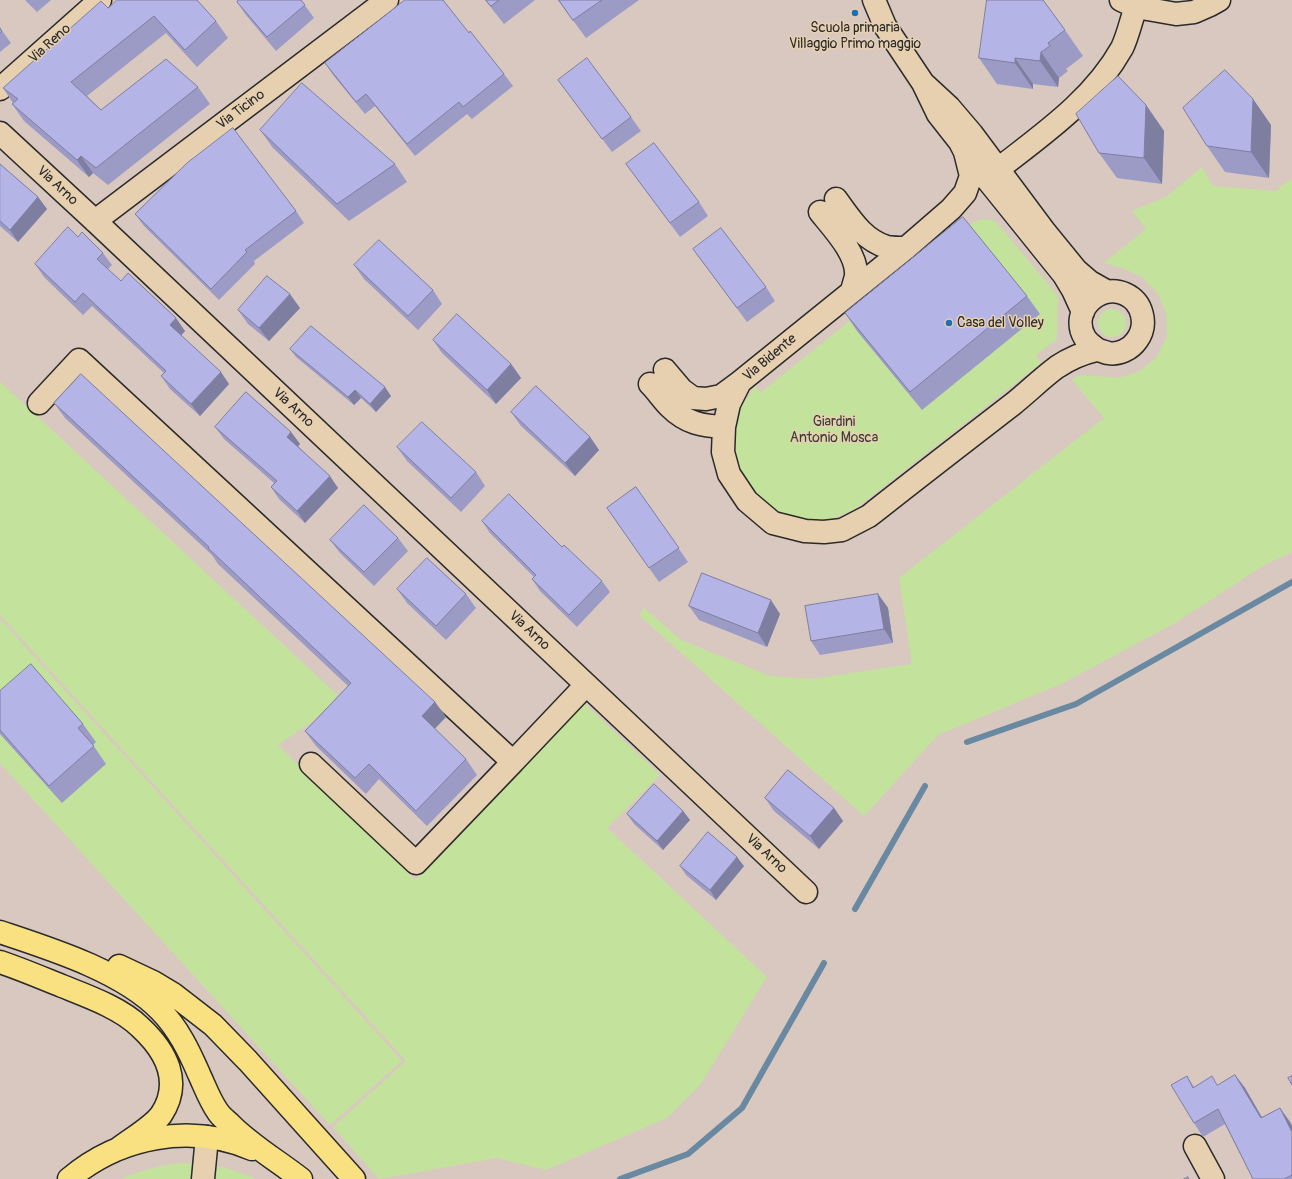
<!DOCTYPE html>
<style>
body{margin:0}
canvas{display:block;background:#d8c8c0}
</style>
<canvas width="1292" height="1179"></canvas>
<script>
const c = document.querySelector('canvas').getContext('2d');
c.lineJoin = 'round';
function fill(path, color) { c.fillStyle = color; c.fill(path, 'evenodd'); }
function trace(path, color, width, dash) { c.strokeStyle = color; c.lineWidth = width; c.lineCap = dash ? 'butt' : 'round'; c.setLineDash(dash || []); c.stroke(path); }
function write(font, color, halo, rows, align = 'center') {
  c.font = font + ' Pangolin,sans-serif'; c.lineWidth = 3; c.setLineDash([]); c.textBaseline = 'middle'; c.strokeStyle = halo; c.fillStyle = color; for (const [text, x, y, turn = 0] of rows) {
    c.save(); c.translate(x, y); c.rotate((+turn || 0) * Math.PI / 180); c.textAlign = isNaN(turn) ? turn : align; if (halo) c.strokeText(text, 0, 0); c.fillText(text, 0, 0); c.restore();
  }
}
const green = new Path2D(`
 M1202 167 1213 186 1276 191 1292 178V552L1266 564 1175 623 1061 684 938 735 864 816 639 615 644 608 681 640 770 676 812 679 912 664 899 578 1104 418 1072 380 1077 376 1084 375 1118 378 1138 372 1156 358 1167 337 1166 313 1157 292 1141 276 1122 268 1104 263 1146 229 1132 211 1166 197Z
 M984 219 995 221 1058 296 1057 339 1036 355 1041 363 854 510 831 519 806 520 782 513 761 499 745 480 736 456 735 431 741 407 755 386 760 393 972 223Z
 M1098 323a14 14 0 1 1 28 0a14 14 0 1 1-28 0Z
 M0 382 343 700 278 745 415 880 584 703 660 775 607 828 767 977 700 1085 667 1118 546 1170 497 1158 379 1179 333 1127 406 1061 0 615Z
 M0 619 402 1061 330 1125 0 763Z
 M184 1163C210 1164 233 1168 256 1179H121C142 1170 161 1165 184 1163Z`);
const stream = new Path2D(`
 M967 742 1076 704 1292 582
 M855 909 925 786
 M620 1179 688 1154 742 1108 824 963`);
const minor = new Path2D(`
 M874 0 885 26 923 83
 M1121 0 1136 7 1176 14 1194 12 1210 5 1219 0
 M0 89 100 0
 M0 133 95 221 806 892
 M965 152 971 176 965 193 951 209 906 248 740 382 729 404 724 427 723 452 729 474 747 501 773 523 805 531 824 532 842 530 869 516C917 478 965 441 1013 404 1028 392 1042 378 1057 367 1069 359 1083 353 1096 350 1100 350 1104 352 1108 353 1119 355 1131 349 1137 340 1148 325 1143 302 1125 294 1099 282 1069 312 1085 338 1088 343 1093 346 1098 350
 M997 170C1043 134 1093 100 1122 48 1128 36 1131 20 1136 7
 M836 199C850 218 863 240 887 247 893 248 900 248 906 248
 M820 212C832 227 858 254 856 276 855 281 853 286 852 291
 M95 221 387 0
 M1083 312 1073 290 1064 275 965 152 960 142 938 114 923 83 949 107 972 134 1045 232 1076 270 1090 282 1106 291
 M665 370 682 390 693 398 706 399 721 396 740 382
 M650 384C657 391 663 400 670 407 686 423 702 426 724 427
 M39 403 79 360 513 762 586 685
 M311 764 416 863 513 762
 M1195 1146 1213 1179
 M203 1179 207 1137`);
const major = new Path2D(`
 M0 932C51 949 122 971 160 1010 178 1028 189 1051 199 1074 205 1087 210 1101 218 1112 221 1117 227 1121 231 1125 252 1146 278 1161 301 1179
 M0 962C21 969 42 978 62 986 87 996 121 1008 140 1027 166 1051 183 1082 161 1115 152 1127 131 1139 118 1149
 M119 966 153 982 173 994 213 1025 248 1061 354 1179
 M69 1179C120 1136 190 1123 252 1149`);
const wall = new Path2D(`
 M25 0H51L37 12Z
 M237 0H301L314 18 276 51 246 15 237 2Z
 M485 0H535L504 24Z
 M558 0H639L586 38Z
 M108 8 216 21 228 38 197 67 166 33 87 96 101 110 198 87 210 104 108 185 93 173 89 177 24 121 12 104 13 103 3 88Z
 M0 28 11 43 0 52Z
 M1065 30 1083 56 1066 69 1068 71 1059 78 1058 87 1033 84V89L997 84 979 58Z
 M469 33 504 74 513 86 472 119 467 114 415 156 375 106 365 114 333 75 325 63Z
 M558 80 631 117 641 131 612 152Z
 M1253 99 1271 125 1269 178 1225 172 1207 146Z
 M1146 105 1164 131 1162 184 1117 178 1099 153Z
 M260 130 395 164 407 182 349 221 273 148Z
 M0 163V164L38 197 47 209 18 242 0 226Z
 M626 164 699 202 708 216 680 237Z
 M296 211 304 223 254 261 255 264 219 300 144 226 135 214Z
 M78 237 103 253 112 265 108 269 121 281 185 331 181 335 229 384 200 416 170 389 161 376 164 373 92 306 83 315 44 277 35 264Z
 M693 249 766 287 775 301 747 322Z
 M354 265 433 290 442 304 418 330 364 279Z
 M1027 296 1040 314 922 410 857 331 845 313Z
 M300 308 269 341 248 324 238 310Z
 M433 340 511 364 521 378 496 404 442 353Z
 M290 349 391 396 376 412 361 398 354 405 296 357Z
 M54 403 435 702 446 717 435 729 466 759 477 775 427 826 379 779 366 794 316 746 305 731 348 686 218 564 212 555 65 418Z
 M511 412 590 437 599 450 575 476 521 426Z
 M215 427 291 432 300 444 298 446 338 488 305 523 279 499 271 487 274 483 224 439Z
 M397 447 476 472 485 486 461 512 407 461Z
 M636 487 688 562 659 582 607 508Z
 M482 521 562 547 602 581 610 592 577 627 540 591 532 579 534 577 490 533Z
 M398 538 408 551 374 586 340 553 330 540Z
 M397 589 466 594 476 608 446 640 407 603Z
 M878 594 888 608 893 643 820 655 811 641Z
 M689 606 780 614 767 647 699 620Z
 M0 691 83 724 96 742 93 745 106 764 62 803 0 734Z
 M765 798 834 808 843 821 819 849 774 811Z
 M683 811 690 820 663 850 634 824 627 814Z
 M680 866H744L716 900 686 875Z
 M1235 1075 1245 1088 1262 1117 1280 1108 1290 1122 1292 1126V1179H1253L1225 1124 1203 1137 1194 1123 1187 1076 1194 1087 1218 1085Z`);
const shadedWall = new Path2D(`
 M1041 52 1059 78 1058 87 1040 61Z
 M1015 58 1033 84V89L1015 63Z
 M1253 99 1271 125 1269 178 1251 152Z
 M1146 105 1164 131 1162 184 1144 158Z
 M81 156 93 173 89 177 77 160Z
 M38 197 47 209 18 242 10 230Z
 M290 294 300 308 269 341 259 328Z
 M176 318 185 331 179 338 170 325Z
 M511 364 521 378 496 404 487 390Z
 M221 372 229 384 200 416 191 404Z
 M385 387 391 396 376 412 370 404Z
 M355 390 361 398 354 405 348 397Z
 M291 432 300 444 295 449 287 437Z
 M590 437 599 450 575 476 565 463Z
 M330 476 338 488 305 523 297 511Z
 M878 594 888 608 893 643 884 629Z
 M771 600 780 614 767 647 758 633Z
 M435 702 446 717 432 731 422 716Z
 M834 808 843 821 819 849 810 836Z
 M683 811 690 820 663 850 657 841Z
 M737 857 744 866 716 900 710 890Z
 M1235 1075 1245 1088 1270 1132 1261 1118Z
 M1280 1108 1290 1122 1292 1126V1132Z`);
const building = new Path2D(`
 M117 0H197L216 21 185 50 154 16 71 82 101 110 166 59 198 87 96 168 81 156 77 160 12 104 18 99 3 88 101 1 108 8Z
 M239 0H301L305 5 267 37 237 2Z
 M405 0H443L469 33 470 31 504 74 463 107 459 102 407 144 366 94 356 102 325 63Z
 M486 0H499L491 6Z
 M559 0H602L573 20Z
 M987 0H1043L1065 30 1048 43 1050 46 1041 52 1040 61 1015 58V63L979 58Z
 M0 28 2 31 0 33Z
 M587 58 631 117 602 139 558 80Z
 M1225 70 1253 99 1251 152 1207 146 1183 108Z
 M1118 76 1146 105 1144 158 1099 153 1076 114Z
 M302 83 395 164 337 204 260 130Z
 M233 128 296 211 245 250 247 252 211 289 135 214 187 163Z
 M654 143 699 202 670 223 626 164Z
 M0 164 38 197 10 230 0 221Z
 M963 217 1027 296 910 392 845 313Z
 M68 227 78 237 82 232 103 253 97 259 121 281 128 273 176 318 170 325 221 372 191 404 161 376 166 371 83 293 75 302 35 264Z
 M721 228 766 287 737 308 693 249Z
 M379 240 433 290 408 316 354 265Z
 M267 276 290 294 259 328 238 310Z
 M457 314 511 364 487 390 433 340Z
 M311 326 385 387 370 404 355 390 348 397 290 349Z
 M81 374 435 702 422 716 466 759 416 811 369 764 355 778 305 731 351 683 208 548 209 547 54 403Z
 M536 386 590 437 565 463 511 412Z
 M246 392 291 432 287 437 330 476 297 511 271 487 277 481 215 427Z
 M422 422 476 472 451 498 397 447Z
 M636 487 679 548 649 568 607 508Z
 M509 494 562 547 564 545 602 581 569 615 532 579 536 575 482 521Z
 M364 505 398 538 364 572 330 540Z
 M427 558 466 594 436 626 397 589Z
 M702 573 771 600 758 633 689 606Z
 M878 594 884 629 811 641 805 606Z
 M31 664 83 724 78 728 94 746 49 786 0 730V691Z
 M788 770 834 808 810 836 765 798Z
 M654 784 683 811 657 841 627 814Z
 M708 832 737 857 710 890 680 866Z
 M1235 1075 1261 1118 1280 1108 1292 1132V1175L1284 1179H1253L1218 1109 1194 1123 1171 1085 1187 1076 1193 1088 1212 1076 1217 1085Z
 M1292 1076V1085L1288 1078Z
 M1188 1177 1189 1179H1184Z`);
const markers = [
 [855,13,4,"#1f6fb2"],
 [949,323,4,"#1f6fb2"]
];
const poiNames = [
 ["Scuola primaria",855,28],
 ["Villaggio Primo maggio",855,44],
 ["Casa del Volley",957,323,"left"]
];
const streetNames = [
 ["Via Reno",50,44,-42],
 ["Via Ticino",241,110,-37],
 ["Via Arno",57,186,43],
 ["Via Bidente",770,358,-40],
 ["Via Arno",293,408,43],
 ["Via Arno",529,631,43],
 ["Via Arno",766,854,43]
];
const parkNames = [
 ["Giardini",834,422],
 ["Antonio Mosca",834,438]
];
fill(green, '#c3e39c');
trace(stream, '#6889a1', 6);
trace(minor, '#2b2b2b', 25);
trace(major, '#2b2b2b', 25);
trace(minor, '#e7d0b0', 22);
trace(major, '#f9e181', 22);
fill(wall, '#9b9bc6');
fill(shadedWall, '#7e7ea1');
fill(building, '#b4b4e6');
trace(building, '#7e7ea1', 1);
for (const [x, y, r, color] of markers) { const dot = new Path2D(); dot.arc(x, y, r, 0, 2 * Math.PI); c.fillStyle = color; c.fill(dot); trace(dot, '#e7d0b0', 1.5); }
write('14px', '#2b2b2b', '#e7d0b0', poiNames);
write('14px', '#2b2b2b', '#e7d0b0', streetNames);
write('14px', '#3a3d36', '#e7d0b0', parkNames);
</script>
